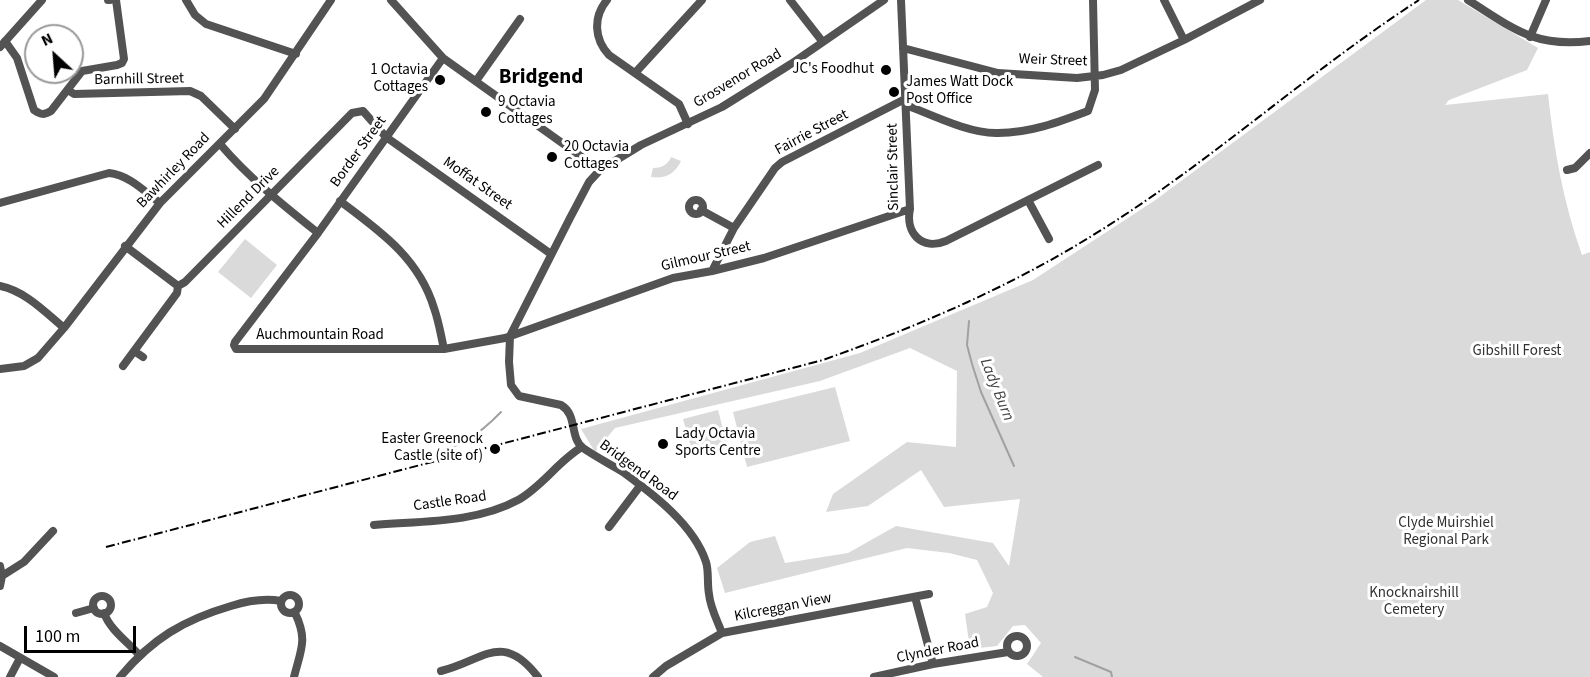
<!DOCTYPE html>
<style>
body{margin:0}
#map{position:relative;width:1590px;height:677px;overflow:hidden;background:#fff;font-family:"Source Sans 3",sans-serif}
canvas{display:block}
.north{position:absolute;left:24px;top:24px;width:60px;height:60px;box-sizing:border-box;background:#fff;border:2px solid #999;border-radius:50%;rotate:334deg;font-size:16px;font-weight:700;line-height:24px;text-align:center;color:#000}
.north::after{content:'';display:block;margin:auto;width:21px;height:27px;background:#000;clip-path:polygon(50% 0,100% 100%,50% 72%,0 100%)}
.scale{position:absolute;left:24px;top:626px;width:112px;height:27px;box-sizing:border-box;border:3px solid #000;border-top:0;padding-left:8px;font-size:18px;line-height:21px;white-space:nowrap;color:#000;-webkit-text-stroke:4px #fff;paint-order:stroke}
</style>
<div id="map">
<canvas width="1590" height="677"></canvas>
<div class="north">N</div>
<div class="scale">100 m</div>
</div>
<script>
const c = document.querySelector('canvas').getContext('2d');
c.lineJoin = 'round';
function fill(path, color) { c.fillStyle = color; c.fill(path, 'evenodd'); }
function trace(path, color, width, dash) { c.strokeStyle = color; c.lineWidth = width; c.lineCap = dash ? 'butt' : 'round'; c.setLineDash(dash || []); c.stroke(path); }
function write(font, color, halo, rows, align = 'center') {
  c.font = font + ' "Source Sans 3",sans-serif'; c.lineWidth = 6; c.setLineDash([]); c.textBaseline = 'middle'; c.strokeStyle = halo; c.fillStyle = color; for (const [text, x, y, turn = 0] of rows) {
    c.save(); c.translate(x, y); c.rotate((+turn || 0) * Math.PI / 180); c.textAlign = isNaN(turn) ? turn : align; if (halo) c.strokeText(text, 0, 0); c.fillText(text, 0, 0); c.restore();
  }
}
const green = new Path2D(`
 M1426 0H1458L1538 48 1527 70 1449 100 1445 105 1548 94C1554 149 1563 202 1582 255L1590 252V677H1043L1027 664 1041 643 1025 625 1013 626 997 646 970 649 965 614 987 607 993 593 977 560 949 553 907 548 725 593 717 568 750 542 775 536 785 563 848 553 896 526 993 543 1009 566 1020 499 944 507 921 470 868 506 826 512 833 494 907 442 956 447 957 371 910 348 820 381 615 428 595 452 581 429 860 353 1033 280 1154 201Z
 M671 157 681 161C675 174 665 179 651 177L653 168C661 168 668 165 671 157Z
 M245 239 277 265 251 298 218 272Z
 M835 387 850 441 747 467 733 412Z
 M718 410 728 448 694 458 683 419Z`);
const stream = new Path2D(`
 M969 321 967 345 972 364 981 392 1014 466
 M425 458C459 445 474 440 501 412
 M1075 657 1111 672 1112 677`);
const street = new Path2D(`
 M108 0H110
 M186 0 195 15 206 24 296 54
 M391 0 443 58 600 170
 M607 0C593 17 594 39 609 55L679 104 688 124
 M790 0 822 41
 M901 0 910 209C905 233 922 251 946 241L1098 165
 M1164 0 1184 40
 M1468 0C1513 28 1534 48 1590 41
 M1530 37 1546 0
 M5 41 17 58 34 110C41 115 44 115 51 111L82 71 117 65 122 63 124 59 116 0
 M0 47 42 0
 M903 48 998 73 1077 78 1103 75 1121 70 1184 40 1260 0
 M443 58 318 233 235 342 234 345 236 349H444L505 338 673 278 712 271 764 258 910 209
 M635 73 702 0
 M476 81 520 19
 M68 90 74 94 190 91 201 96 235 129
 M906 105C932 115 970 134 998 133 1030 133 1059 122 1088 111L1095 90 1093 0
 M220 144C249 178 283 205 318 233
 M1567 170 1575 168 1590 153
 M1028 200 1049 239
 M689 207a7 7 0 1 1 14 0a7 7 0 1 1-14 0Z
 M340 201C380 231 419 258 434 308 439 322 441 336 444 349
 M0 203 109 173C129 175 144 191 160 203
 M701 210 734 228
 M125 246 178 286
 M712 271 734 228 775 168 782 162 905 99
 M0 286C25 291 45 312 64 328
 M178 286 185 282 352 113 363 111 386 137 551 254
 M134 351 143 357
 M123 366 177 293 178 286
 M0 369 24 366 38 358 64 328 160 203 264 99 331 0
 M374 525C421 521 476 523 518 500 543 486 558 461 582 447
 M609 527 640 486
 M0 566 2 576 0 586
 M2 576 24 562 53 531
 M281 604a9 9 0 1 1 18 0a9 9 0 1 1-18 0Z
 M93 605a9 9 0 1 1 18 0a9 9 0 1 1-18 0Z
 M915 597 933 664
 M76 613 94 608
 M104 613C110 630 128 642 140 656
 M722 633C717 620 710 607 709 594 707 584 709 571 706 562 694 525 653 494 623 472 610 464 596 457 583 448 569 437 578 415 561 405L519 396 511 385 509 362 510 336 570 218 589 182 600 170 641 145 722 107 791 64 884 0
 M1007 646a10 10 0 1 1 20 0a10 10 0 1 1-20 0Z
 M0 646 54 677
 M441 671C483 661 502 630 538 677
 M10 677 20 658
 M120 677C152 639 183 620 231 606 247 601 264 598 281 601
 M294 677C301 649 308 640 295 613
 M653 677 666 666 722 633 929 594
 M874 677 933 664 1008 652`);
const rail = new Path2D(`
 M106 547 823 360C924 324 1015 285 1106 227 1215 158 1311 70 1419 0`);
const markers = [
 [886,70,6,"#000"],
 [440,80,6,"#000"],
 [894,92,6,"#000"],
 [486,112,6,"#000"],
 [552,157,6,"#000"],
 [663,444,6,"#000"],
 [495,449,6,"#000"]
];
const streetNames = [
 ["Weir Street",1053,61,2],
 ["Grosvenor Road",738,79,-31],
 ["Barnhill Street",139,80,-1],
 ["Fairrie Street",812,133,-28],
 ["Border Street",359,152,-54],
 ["Sinclair Street",894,167,-91],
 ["Bawhirley Road",174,171,-46],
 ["Moffat Street",477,184,35],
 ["Hillend Drive",249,198,-45],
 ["Gilmour Street",706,257,-13],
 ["Auchmountain Road",320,336],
 ["Bridgend Road",638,471,36],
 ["Castle Road",450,502,-8],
 ["Kilcreggan View",783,608,-11],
 ["Clynder Road",938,651,-11]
];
const poiNames = [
 ["JC's Foodhut",874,70,"right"],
 ["1 Octavia",428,71,"right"],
 ["Cottages",428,88,"right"],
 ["James Watt Dock",906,83],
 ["Post Office",906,100],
 ["9 Octavia",498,103],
 ["Cottages",498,120],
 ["20 Octavia",564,148],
 ["Cottages",564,165],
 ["Lady Octavia",675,435],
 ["Sports Centre",675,452],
 ["Easter Greenock",483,440,"right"],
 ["Castle (site of)",483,457,"right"]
];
const parkNames = [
 ["Gibshill Forest",1517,352],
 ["Clyde Muirshiel",1446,524],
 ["Regional Park",1446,541],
 ["Knocknairshill",1414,594],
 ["Cemetery",1414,611]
];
const waterNames = [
 ["Lady Burn",996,390,68]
];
const districtNames = [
 ["Bridgend",541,78]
];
fill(green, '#dadada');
trace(stream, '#a1a1a1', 2);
trace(street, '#535353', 8);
trace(rail, '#000', 2, [9, 3, 1.5, 3]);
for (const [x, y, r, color] of markers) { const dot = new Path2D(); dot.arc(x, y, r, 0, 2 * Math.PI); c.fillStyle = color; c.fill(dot); trace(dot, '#fff', 2); }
write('15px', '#000', '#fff', streetNames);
write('15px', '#000', '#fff', poiNames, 'left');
write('15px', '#313131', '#fff', parkNames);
write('italic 16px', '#424242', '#fff', waterNames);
write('bold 21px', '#000', '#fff', districtNames);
</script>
